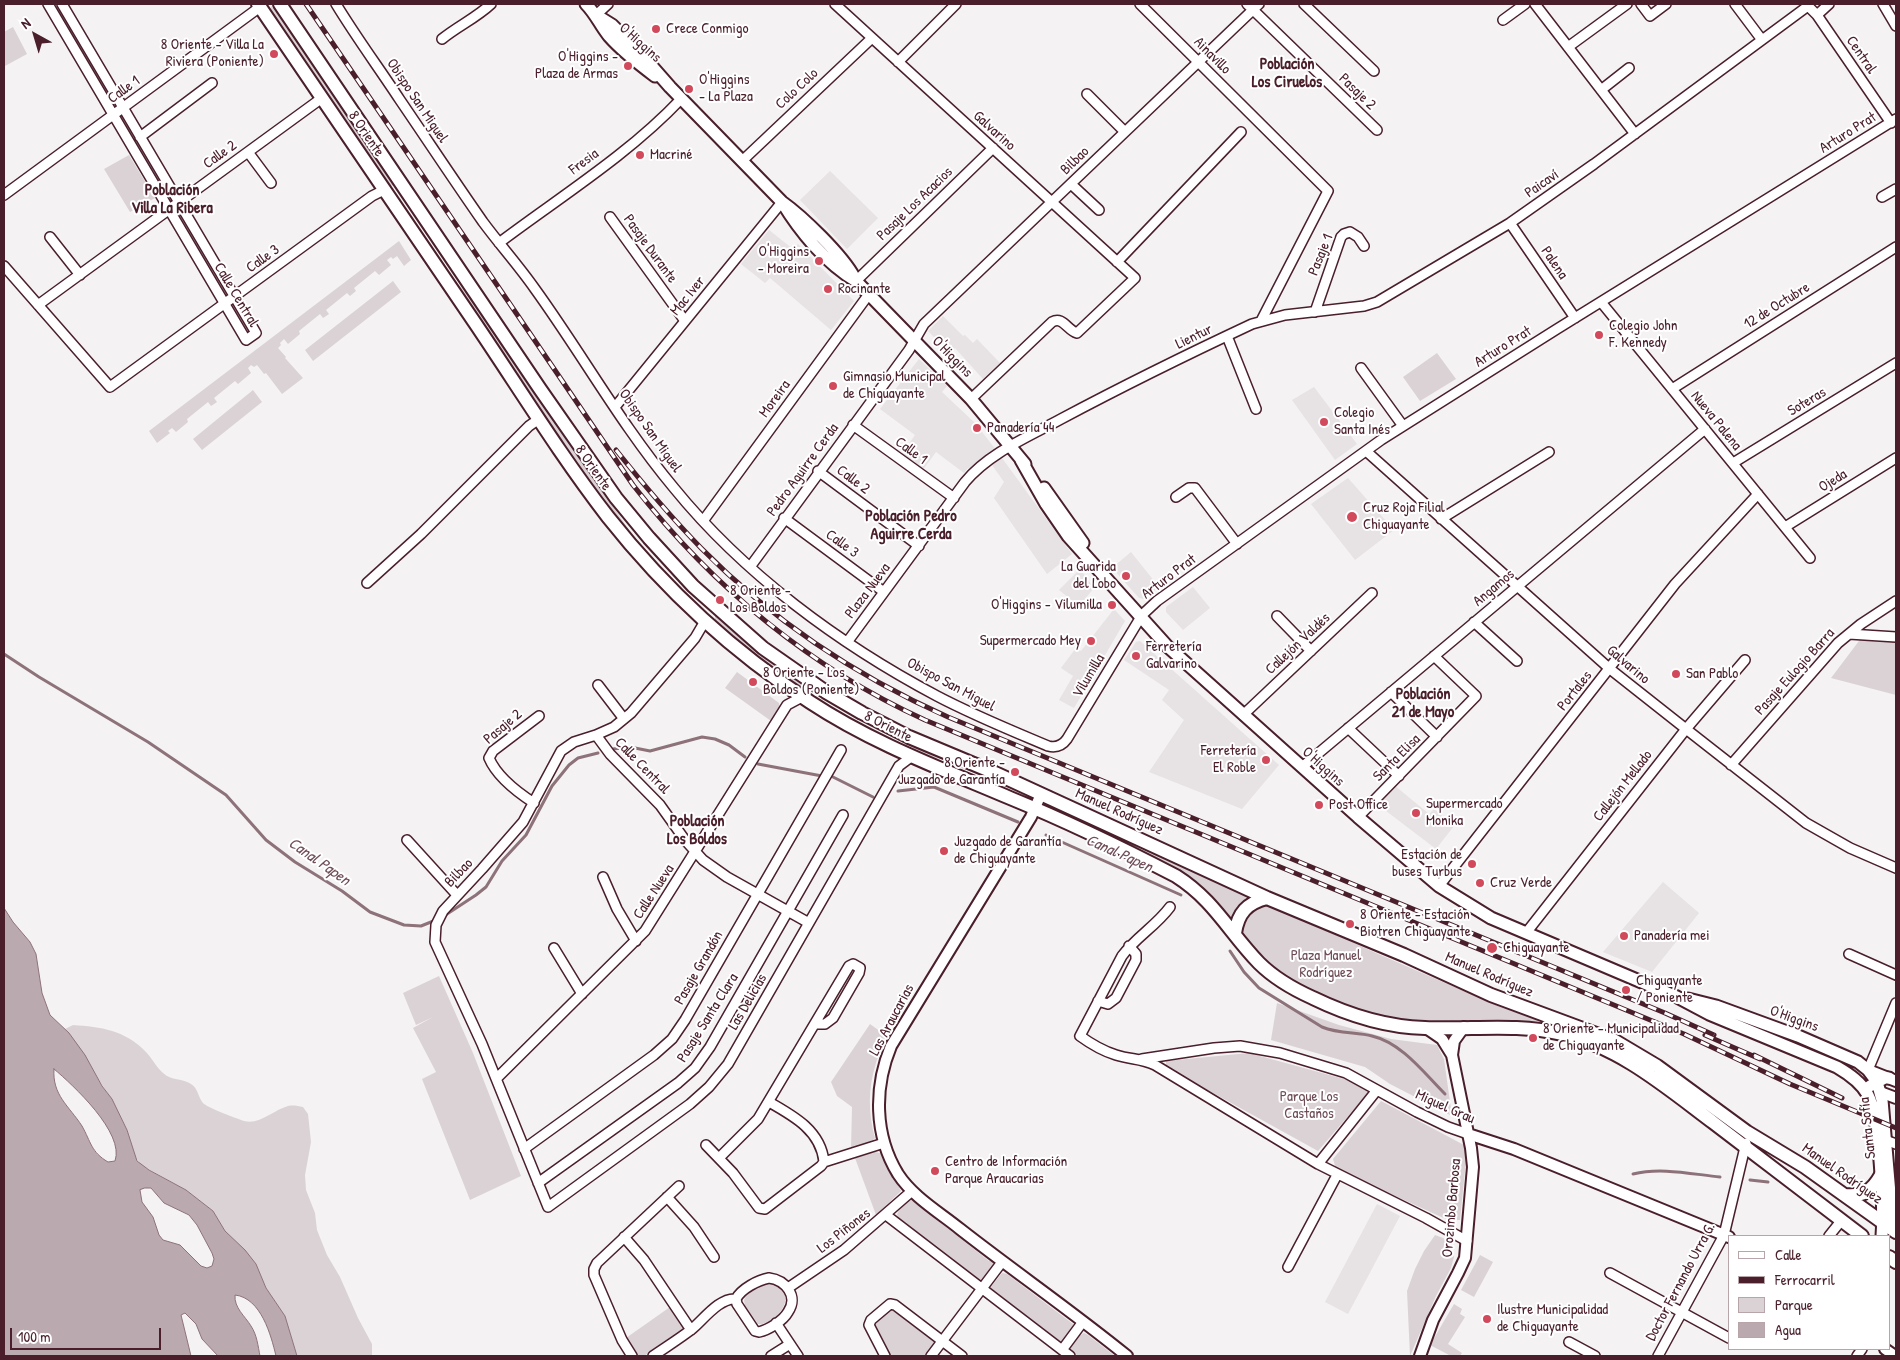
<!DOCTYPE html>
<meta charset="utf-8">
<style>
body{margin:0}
#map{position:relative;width:1900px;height:1360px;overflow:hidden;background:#f4f2f2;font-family:"Patrick Hand",sans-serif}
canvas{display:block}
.frame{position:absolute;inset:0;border:5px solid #4a1f2b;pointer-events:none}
.legend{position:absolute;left:1728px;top:1235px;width:162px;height:115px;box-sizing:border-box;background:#fff;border:1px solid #b7a5aa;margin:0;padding:6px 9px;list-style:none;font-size:15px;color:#4a1f2b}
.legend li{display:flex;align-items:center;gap:10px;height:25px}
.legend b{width:25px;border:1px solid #b7a5aa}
.north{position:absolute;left:10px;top:10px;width:50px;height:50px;-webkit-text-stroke:4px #fff;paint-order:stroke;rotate:321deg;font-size:14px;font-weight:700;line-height:20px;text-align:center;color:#4a1f2b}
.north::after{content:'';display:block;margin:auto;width:18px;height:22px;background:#4a1f2b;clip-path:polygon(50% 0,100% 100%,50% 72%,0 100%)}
.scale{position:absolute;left:10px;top:1328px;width:151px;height:22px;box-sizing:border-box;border:2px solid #4a1f2b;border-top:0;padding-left:6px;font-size:15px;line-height:18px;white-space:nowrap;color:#4a1f2b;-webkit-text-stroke:4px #fff;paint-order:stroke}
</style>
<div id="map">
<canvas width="1900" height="1360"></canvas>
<div class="frame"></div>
<ul class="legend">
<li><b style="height:6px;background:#fff"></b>Calle</li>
<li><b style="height:6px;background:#4a1f2b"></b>Ferrocarril</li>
<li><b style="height:14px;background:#dbd2d5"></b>Parque</li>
<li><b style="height:14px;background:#baa9ae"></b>Agua</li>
</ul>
<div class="north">N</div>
<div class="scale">100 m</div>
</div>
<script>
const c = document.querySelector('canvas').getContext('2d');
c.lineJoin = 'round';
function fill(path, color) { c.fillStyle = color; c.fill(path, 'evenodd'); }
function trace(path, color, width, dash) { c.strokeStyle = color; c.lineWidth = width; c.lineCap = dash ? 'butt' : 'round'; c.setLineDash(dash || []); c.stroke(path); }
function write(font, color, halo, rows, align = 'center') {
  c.font = font + ' "Patrick Hand",sans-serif'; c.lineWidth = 4; c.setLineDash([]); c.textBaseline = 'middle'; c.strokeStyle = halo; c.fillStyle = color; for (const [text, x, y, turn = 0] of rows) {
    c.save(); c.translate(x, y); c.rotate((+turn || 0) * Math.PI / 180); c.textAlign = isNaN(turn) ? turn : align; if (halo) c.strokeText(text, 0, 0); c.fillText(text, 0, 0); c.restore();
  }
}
const built = new Path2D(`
 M830 171 878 218 847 249 800 200Z
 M769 230 793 249 798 244 854 301 831 330 770 278 765 283 741 264Z
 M943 316 963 336 965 335 973 343 977 339 1000 363 983 379 955 348 949 353 928 331Z
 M919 359 947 386 942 392 975 423 996 450 971 470 968 468 964 473 936 452 922 471 901 455 915 435 880 409Z
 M1314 387 1357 444 1335 460 1292 400Z
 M1002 458 1072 554 1047 574 994 498 1004 482 992 465Z
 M1348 478 1394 530 1355 560 1311 504Z
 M1131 552 1159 587 1145 599 1139 598 1112 568Z
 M1080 569 1094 588 1079 606 1059 590Z
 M1193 587 1210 608 1183 630 1166 612V607Z
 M1114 609 1125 621 1074 708 1059 700 1073 676 1061 668 1076 648 1081 651Z
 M1140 641 1279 765 1242 809 1149 772 1184 720 1162 700 1169 690 1124 660 1136 642Z
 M1394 785 1429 814 1434 809 1454 826 1436 849 1377 804Z
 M1663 882 1699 913 1652 972 1603 952Z
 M1377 1204 1400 1216 1348 1314 1325 1302Z`);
const green = new Path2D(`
 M273 4 395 184 394 186 387 185 269 11Z
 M13 27 27 54 5 66 4 63V32Z
 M129 155 155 198 130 212 104 169Z
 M399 198 454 279 483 314 633 536 702 610 676 586 619 523 581 471 397 200Z
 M399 241 411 260 404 266 397 256 393 259 391 257 387 260 391 265 379 275 375 271 354 288 356 291 350 296 347 293 326 310 329 314 323 318 320 314 299 331 300 334 288 344 284 339 280 343 281 345 278 348 286 357 285 358 303 378 282 394 266 373 264 374 257 365 254 367 251 365 248 368 251 373 238 384 235 381 214 398 217 402 211 406 208 402 187 419 188 422 176 432 172 428 168 431 170 433 157 443 149 431Z
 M393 281 401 292 313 361 305 350Z
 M1437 353 1456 379 1420 401 1403 377Z
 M253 390 262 402 202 450 193 439Z
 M715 615 751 645 806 684V686L798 689 771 670 715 623Z
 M1865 633 1896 635V695L1831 678Z
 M737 672 779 703 780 708 771 721 725 688Z
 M813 698 866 727 913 749 915 746 946 763 1021 795V797L864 729Z
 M1060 813 1114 837 1152 850 1376 953 1503 1008 1596 1039 1564 1029 1518 1021 1483 1022 1395 1019 1356 1009 1313 992 1275 971 1243 937 1218 903 1198 885Z
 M439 976 473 1053 521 1176 470 1200 422 1079 436 1072 413 1028 433 1017 416 1025 403 993Z
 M1277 1003 1339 1025 1391 1039 1437 1045 1444 1059 1452 1116 1390 1084 1365 1067 1271 1040Z
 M870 1024 881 1032 885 1037C884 1046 878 1055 876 1063 868 1088 868 1113 875 1138L873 1140 851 1149 852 1107 837 1096 831 1082Z
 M73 1025C101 1027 125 1030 146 1052 152 1058 156 1067 163 1073 171 1081 183 1078 191 1084 198 1088 198 1097 203 1103 208 1108 233 1117 241 1120 258 1127 273 1110 288 1106 293 1105 298 1106 303 1107L308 1114 311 1142 305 1175 306 1190 315 1213 317 1230 327 1255 340 1277 358 1318 372 1344V1356H297L285 1316 266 1288 256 1264 225 1231 213 1211 186 1190 141 1165 134 1155 127 1130 112 1100 65 1029Z
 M1249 1053 1355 1082 1370 1091 1318 1151 1166 1067V1061Z
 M1381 1101 1464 1145 1467 1151 1460 1220H1448L1336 1169 1333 1159Z
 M1754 1144 1868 1230 1867 1234 1752 1145Z
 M875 1152 880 1153 901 1191 876 1215 855 1158Z
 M911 1200H917L923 1204 921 1207 989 1261 991 1259 994 1265 983 1281 981 1283 899 1219 897 1215C899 1208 905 1202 911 1200Z
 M1435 1235 1443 1238 1451 1243 1454 1257 1451 1268 1436 1296 1410 1356 1407 1291 1415 1269 1424 1251Z
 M1480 1255 1493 1262 1474 1297 1461 1290Z
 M1002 1273 1007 1274 1073 1324 1072 1330 1063 1342H1059L990 1291V1288Z
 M769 1283C803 1287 778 1327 758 1324L745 1306 744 1300C748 1291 760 1284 769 1283Z
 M1454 1304 1462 1309 1460 1314 1465 1317 1448 1344 1462 1353 1460 1356H1451L1430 1345Z
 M670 1307 684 1328 682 1331 644 1356H637L626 1338Z
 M890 1309 895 1310 935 1342 925 1356H890L874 1327 875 1322Z
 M1084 1333 1088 1335 1115 1356H1078L1072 1351 1070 1347 1077 1337Z`);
const water = new Path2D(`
 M4 908 13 922 30 942 36 954 42 993 50 1015 69 1033 85 1055 102 1086 112 1099 127 1130 137 1161 149 1170 186 1190 213 1211 225 1231 245 1250 256 1264 266 1288 285 1316 297 1356H276C271 1335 261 1298 235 1295 234 1308 245 1316 251 1326 257 1335 258 1346 260 1356H218L202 1339 196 1324 185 1313 181 1315 191 1356H4ZM54 1069C73 1085 125 1133 115 1161L108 1162C91 1152 91 1142 82 1126 69 1106 52 1095 54 1069ZM145 1188H151L164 1203 189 1215 197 1225 212 1253 214 1259 212 1266 207 1268 201 1266 180 1245 163 1240 159 1235 153 1217 142 1202 140 1190Z`);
const stream = new Path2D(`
 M4 654 39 677 148 742 226 795 266 840 295 862 342 891 370 912 404 925 421 926 436 920
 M613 749 630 747 650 751 702 737 715 739 729 745 745 757
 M758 764 822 776
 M831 776 873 797
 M898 791 934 787 1018 822
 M1046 835 1181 895
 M444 916 476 895 486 887 502 861 526 835 552 786 569 765 578 758 598 753
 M1230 951 1244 972 1259 988 1322 1027C1339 1034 1356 1032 1372 1036 1402 1043 1424 1073 1445 1094
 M1633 1174C1661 1167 1691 1174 1720 1177
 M1750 1180 1768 1182`);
const minor = new Path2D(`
 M48 4 246 340 256 333 62 4
 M336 4C356 37 379 68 400 100 428 141 455 182 483 222 500 245 519 266 535 289 582 354 622 426 674 488 744 574 839 644 937 696 973 715 1010 730 1048 746 1056 748 1062 746 1067 739L1142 615 1157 601 1381 440 1557 329 1896 119
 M835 4 1135 278 1077 333C1067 330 1063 316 1052 322L971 399
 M1140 4 1328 191 1261 321
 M1247 4 1377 130
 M1304 4 1374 71
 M1535 4 1635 134
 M1641 4 1650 16 1666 4
 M1735 4 1762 40
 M1806 4 1817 15 1891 123
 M1883 4 1896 26
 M596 15 608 4
 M1817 15 1829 4
 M1503 20 1525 4
 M442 39C458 26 476 18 491 4
 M1568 47 1627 4
 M898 62 956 4
 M1601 90 1629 68
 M1087 94 1125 132
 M140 137 212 83
 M248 152 271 183
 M742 161 872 38
 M1071 184 1099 210
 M4 195 260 7
 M1882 197 1896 189
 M610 217 685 321
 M1510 223 1575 318
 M50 237 80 275
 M499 243C560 197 628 155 681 99
 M1117 262 1241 132
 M4 266 110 387 372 196 384 190
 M856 281 993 148
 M1601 302 1810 558
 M38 305 322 98
 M1315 312 1341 237 1344 234 1350 232 1358 237 1364 246
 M1227 336 1256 409
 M1361 368 1403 426
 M1672 389 1896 247
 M615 407 782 202
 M853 425 954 498
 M1366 451 1610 669 1686 729 1806 823 1850 848 1896 868
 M1733 463 1896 363
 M818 471 919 546
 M1176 497 1189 488H1195L1237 544
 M784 518 884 592
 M1441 519 1549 452
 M703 521 869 294
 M1785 527 1896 458
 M750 567 909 350 924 324 1259 4
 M367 583 421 534 529 426 539 419
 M1277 616 1311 651
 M705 621 695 638 631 713 614 727 596 735 574 742 561 751 523 822 482 869 443 911 436 925 435 942 482 1044 548 1207 690 1104 709 1087 728 1064 899 766 911 757
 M1474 622 1517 661
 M1849 634 1896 637
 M848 641 965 482C989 453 1028 437 1061 419 1123 386 1188 354 1252 324L1285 315 1364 306 1377 302 1510 223 1594 164 1808 6
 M598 685 624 719
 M1391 692 1437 737
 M1243 715 1372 593
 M1348 728 1399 776
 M596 735 610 754 660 805 685 840 703 860 727 877 809 923
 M1731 765 1838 643 1861 624 1896 601
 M1302 767 1705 429
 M534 803C517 792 497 777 489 758L493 751 539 716
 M1358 817 1476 696 1434 656
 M407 840 457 895
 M603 877 617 909 636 941
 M1439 886 1675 584 1758 494
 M1170 907C1156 926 1136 937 1122 956L1080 1036C1091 1044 1103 1051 1116 1055 1132 1060 1140 1058 1155 1065L1318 1164 1426 1218 1467 1241
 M1526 933 1686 729 1745 660
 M554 948 582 994
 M1849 954 1896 975
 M1098 1001 1108 1004 1116 998 1136 960V954L1129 946
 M1142 1059 1214 1048 1240 1046 1280 1053 1346 1073 1417 1112 1448 1127 1468 1134
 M1868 1070 1896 1003
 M497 1078 645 931 787 705 802 697
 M769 1102C794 1116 821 1131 824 1162
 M1885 1140 1896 1144
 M706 1145 733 1173 759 1208 765 1209 821 1166 824 1162 884 1143
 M524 1149 654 1055 672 1039 685 1020 841 750
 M719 1158 758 1119 849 966 853 964 860 968 859 973 833 1018 825 1024H816
 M1318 1164 1377 1090
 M538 1183 678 1083 695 1068 710 1047 843 815
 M667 1197 694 1227 714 1257
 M886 1215 1070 1356
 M1829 1236 1841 1221
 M624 1237 644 1260 691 1330
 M1288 1267 1337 1175
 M1610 1273 1729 1338
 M769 1278C785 1280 799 1296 788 1312 783 1321 768 1330 759 1332L755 1331 737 1304 736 1299C741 1289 758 1280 769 1278Z
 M788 1288 844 1250 912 1191
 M776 1323 798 1356
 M1569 1342 1595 1356
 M1062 1350 1082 1323
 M632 1356 622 1340 594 1275V1269L597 1263 679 1186
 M653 1356C666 1347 679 1339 692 1329 703 1320 720 1297 736 1299
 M771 1356 790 1344
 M885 1356 869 1325 871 1320 890 1304 895 1305 962 1356
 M931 1356 1002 1262
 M1658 1356 1724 1235 1746 1143
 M1857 1356 1862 1349`);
const tertiary = new Path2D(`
 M1041 794 1031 817 891 1046C874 1087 874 1135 898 1174 913 1197 939 1212 960 1229 1015 1272 1073 1312 1127 1356
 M1452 1055 1454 1041 1464 1027
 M1868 1070 1896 1081
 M1880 1092 1896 1098
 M1468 1134 1514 1149 1729 1237
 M1885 1349 1895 1356
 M1420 1356 1433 1320 1458 1273 1465 1258 1473 1167 1471 1148 1452 1055 1442 1039 1426 1028`);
const secondary = new Path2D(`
 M586 4C596 14 600 25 609 36 622 51 639 64 655 76
 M596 15 612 25 641 54 670 87 782 202C803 217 842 255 854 277
 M782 202C800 232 826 263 856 281L971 399 1025 464
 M1021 460 1046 504 1068 536 1167 646 1358 817 1439 886 1491 918 1677 997 1709 1014 1837 1067C1849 1074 1861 1082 1868 1095 1880 1117 1884 1209 1882 1236
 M1044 488 1083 543
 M1688 999 1716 1006 1798 1036 1858 1062 1868 1070 1877 1082 1882 1100 1893 1229
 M1870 1086 1885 1078H1889`);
const primary = new Path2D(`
 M258 4C330 110 403 217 475 323 519 388 560 455 608 517 665 589 733 652 810 702 872 743 942 769 1010 798 1066 821 1122 848 1176 876 1214 900 1229 932 1259 963 1274 978 1293 989 1313 998 1348 1015 1386 1027 1425 1028 1472 1030 1516 1023 1562 1034 1620 1047 1667 1088 1714 1123 1763 1161 1813 1198 1862 1236
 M280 4 540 389 616 498 649 538 693 586 763 648 826 692 862 713 909 737 995 773 1267 898 1404 955 1491 995 1615 1041 1657 1066 1747 1132 1805 1167 1896 1232
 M1235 933C1238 913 1247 903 1267 898
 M1845 1195C1863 1197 1872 1191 1881 1175
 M1889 1257 1896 1262`);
const rail = new Path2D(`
 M306 4 633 485C711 585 809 667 925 720L1684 1034 1790 1084 1896 1128
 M616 450C643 484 671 517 701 548 772 620 856 676 948 717L1665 1013 1714 1035
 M1705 1035 1760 1059
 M1754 1055 1842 1098`);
const markers = [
 [656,29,5,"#d1495b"],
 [274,54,5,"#d1495b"],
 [628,66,5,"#d1495b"],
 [689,89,5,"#d1495b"],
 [640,155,5,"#d1495b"],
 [819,261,5,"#d1495b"],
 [828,289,5,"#d1495b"],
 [1599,335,5,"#d1495b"],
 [833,386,5,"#d1495b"],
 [1324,422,5,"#d1495b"],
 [977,428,5,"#d1495b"],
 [1352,517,6,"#d1495b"],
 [1126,576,5,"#d1495b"],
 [720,600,5,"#d1495b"],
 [1112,605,5,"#d1495b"],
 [1091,641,5,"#d1495b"],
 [1136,656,5,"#d1495b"],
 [1676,674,5,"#d1495b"],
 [753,682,5,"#d1495b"],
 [1266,760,5,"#d1495b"],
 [1015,772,5,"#d1495b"],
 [1319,805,5,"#d1495b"],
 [1416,813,5,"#d1495b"],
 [944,851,5,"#d1495b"],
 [1472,864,5,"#d1495b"],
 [1480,883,5,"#d1495b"],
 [1350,924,5,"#d1495b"],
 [1624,936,5,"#d1495b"],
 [1492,948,6,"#d1495b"],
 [1626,990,5,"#d1495b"],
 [1533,1038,5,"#d1495b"],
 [935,1171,5,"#d1495b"],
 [1487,1319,5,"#d1495b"]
];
const poiNames = [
 ["Crece Conmigo",666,29],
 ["8 Oriente - Villa La",264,45,"right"],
 ["Riviera (Poniente)",264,62,"right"],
 ["O'Higgins -",618,57,"right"],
 ["Plaza de Armas",618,74,"right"],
 ["O'Higgins",699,80],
 ["- La Plaza",699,97],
 ["Macriné",650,155],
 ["O'Higgins",809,252,"right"],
 ["- Moreira",809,269,"right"],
 ["Rocinante",838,289],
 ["Colegio John",1609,326],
 ["F. Kennedy",1609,343],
 ["Gimnasio Municipal",843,377],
 ["de Chiguayante",843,394],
 ["Colegio",1334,413],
 ["Santa Inés",1334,430],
 ["Panadería 44",987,428],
 ["Cruz Roja Filial",1363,508],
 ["Chiguayante",1363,525],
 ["La Guarida",1116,567,"right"],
 ["del Lobo",1116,584,"right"],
 ["8 Oriente -",730,591],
 ["Los Boldos",730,608],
 ["O'Higgins - Vilumilla",1102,605,"right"],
 ["Supermercado Mey",1081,641,"right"],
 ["Ferretería",1146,647],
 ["Galvarino",1146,664],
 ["8 Oriente - Los",763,673],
 ["Boldos (Poniente)",763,690],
 ["San Pablo",1686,674],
 ["Ferretería",1256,751,"right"],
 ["El Roble",1256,768,"right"],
 ["8 Oriente -",1005,763,"right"],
 ["Juzgado de Garantía",1005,780,"right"],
 ["Supermercado",1426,804],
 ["Monika",1426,821],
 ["Post Office",1329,805],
 ["Juzgado de Garantía",954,842],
 ["de Chiguayante",954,859],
 ["Estación de",1462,855,"right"],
 ["buses Turbus",1462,872,"right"],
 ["Cruz Verde",1490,883],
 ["8 Oriente - Estación",1360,915],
 ["Biotren Chiguayante",1360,932],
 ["Panadería mei",1634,936],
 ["Chiguayante",1503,948],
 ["Chiguayante",1636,981],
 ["/ Poniente",1636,998],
 ["8 Oriente - Municipalidad",1543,1029],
 ["de Chiguayante",1543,1046],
 ["Centro de Información",945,1162],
 ["Parque Araucarias",945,1179],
 ["Ilustre Municipalidad",1497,1310],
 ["de Chiguayante",1497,1327]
];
const streetNames = [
 ["O'Higgins",640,43,42],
 ["Central",1861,55,56],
 ["Ainavillo",1212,56,45],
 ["Colo Colo",797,89,-43],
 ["Calle 1",124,90,-36],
 ["Pasaje 2",1357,92,44],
 ["Obispo San Miguel",417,101,56],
 ["Galvarino",994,131,42],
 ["Arturo Prat",1848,133,-32],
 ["8 Oriente",366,134,56],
 ["Calle 2",220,155,-36],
 ["Bilbao",1075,161,-44],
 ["Fresia",584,162,-37],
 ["Paicaví",1542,184,-35],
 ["Pasaje Los Acacios",915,204,-44],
 ["Pasaje Durante",650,249,54],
 ["Pasaje 1",1321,255,-68],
 ["Calle 3",263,259,-36],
 ["Palena",1554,263,56],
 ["Calle Central",236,295,59],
 ["Mac Iver",688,296,-51],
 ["12 de Octubre",1777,306,-32],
 ["Lientur",1194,337,-26],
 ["Arturo Prat",1503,347,-32],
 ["O'Higgins",952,357,46],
 ["Moreira",775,399,-54],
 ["Soteras",1807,402,-31],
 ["Nueva Palena",1716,421,51],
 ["Obispo San Miguel",650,431,55],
 ["Calle 1",911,451,36],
 ["8 Oriente",593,468,55],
 ["Pedro Aguirre Cerda",803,470,-54],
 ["Calle 2",853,480,37],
 ["Ojeda",1833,481,-32],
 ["Calle 3",842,544,36],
 ["Arturo Prat",1169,577,-37],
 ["Angamos",1494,588,-40],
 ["Plaza Nueva",868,591,-53],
 ["Callejón Valdés",1298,644,-43],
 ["Galvarino",1628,665,40],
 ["Pasaje Eulogio Barra",1795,672,-48],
 ["Vilumilla",1089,676,-59],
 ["Obispo San Miguel",951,685,28],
 ["Portales",1575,691,-52],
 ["Pasaje 2",503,727,-40],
 ["8 Oriente",888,727,27],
 ["Santa Elisa",1397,758,-45],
 ["Calle Central",642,766,46],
 ["O'Higgins",1323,767,42],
 ["Callejón Mellado",1623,786,-52],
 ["Manuel Rodríguez",1119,812,24],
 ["Bilbao",459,873,-46],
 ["Calle Nueva",654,892,-57],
 ["Pasaje Grandón",699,968,-60],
 ["Manuel Rodríguez",1489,975,23],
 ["Las Delicias",748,1002,-60],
 ["Pasaje Santa Clara",708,1018,-58],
 ["O'Higgins",1794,1019,20],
 ["Las Araucarias",892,1020,-62],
 ["Miguel Grau",1445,1107,24],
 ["Santa Sofía",1868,1128,-96],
 ["Manuel Rodríguez",1842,1174,35],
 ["Orozimbo Barbosa",1452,1208,-85],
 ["Los Piñones",844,1231,-38],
 ["Doctor Fernando Urra G.",1681,1282,-62]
];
const parkNames = [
 ["Plaza Manuel",1326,956],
 ["Rodríguez",1326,973],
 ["Parque Los",1309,1097],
 ["Castaños",1309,1114]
];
const neighbourhoodNames = [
 ["Población",1287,65],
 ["Los Ciruelos",1287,83],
 ["Población",172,191],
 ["Villa La Ribera",172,209],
 ["Población Pedro",911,517],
 ["Aguirre Cerda",911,535],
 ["Población",1423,695],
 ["21 de Mayo",1423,713],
 ["Población",697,822],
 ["Los Boldos",697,840]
];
const waterNames = [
 ["Canal Papen",1119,854,24],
 ["Canal Papen",319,862,35]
];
fill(built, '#e7e2e3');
fill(green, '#dbd2d5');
fill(water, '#baa9ae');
trace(water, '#8d727a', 1);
trace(stream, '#8d727a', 3);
trace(minor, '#4a1f2b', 12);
trace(tertiary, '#4a1f2b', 14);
trace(secondary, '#4a1f2b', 15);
trace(primary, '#4a1f2b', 16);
trace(minor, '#fff', 9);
trace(tertiary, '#fff', 10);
trace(secondary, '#fff', 11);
trace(primary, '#fff', 12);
trace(rail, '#4a1f2b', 5);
trace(rail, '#fff', 3, [9]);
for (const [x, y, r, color] of markers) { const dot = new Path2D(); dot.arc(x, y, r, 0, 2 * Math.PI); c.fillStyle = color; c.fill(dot); trace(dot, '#fff', 2); }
write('15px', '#4a1f2b', '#fff', poiNames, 'left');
write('15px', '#4a1f2b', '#fff', streetNames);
write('15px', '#6e4c56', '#fff', parkNames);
write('bold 16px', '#4a1f2b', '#fff', neighbourhoodNames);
write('italic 16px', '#714f59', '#fff', waterNames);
</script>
